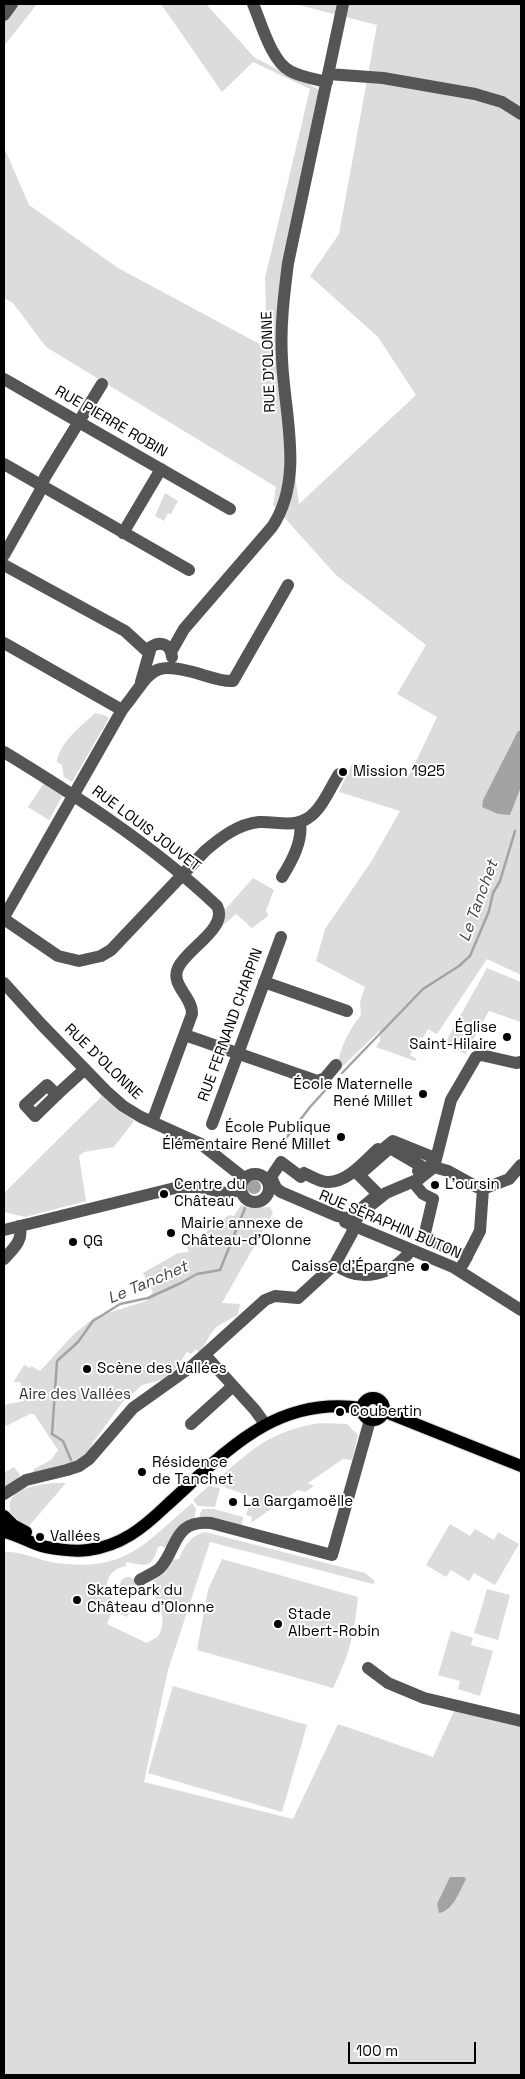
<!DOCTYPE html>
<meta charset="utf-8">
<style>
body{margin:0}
#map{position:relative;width:525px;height:2079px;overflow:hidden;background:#fff;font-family:"Space Grotesk",sans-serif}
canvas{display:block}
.frame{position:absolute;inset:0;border:5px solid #000;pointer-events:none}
.scale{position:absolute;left:348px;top:2042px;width:128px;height:22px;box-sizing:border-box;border:2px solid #000;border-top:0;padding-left:6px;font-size:15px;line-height:18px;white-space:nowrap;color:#000;-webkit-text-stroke:4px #fff;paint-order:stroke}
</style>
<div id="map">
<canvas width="525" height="2079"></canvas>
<div class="frame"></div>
<div class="scale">100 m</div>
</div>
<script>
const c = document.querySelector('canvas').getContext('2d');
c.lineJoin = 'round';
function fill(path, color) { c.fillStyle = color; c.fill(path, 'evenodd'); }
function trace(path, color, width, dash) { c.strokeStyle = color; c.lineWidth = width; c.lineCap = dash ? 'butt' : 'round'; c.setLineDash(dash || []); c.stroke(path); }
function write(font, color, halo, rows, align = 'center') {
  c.font = font + ' "Space Grotesk",sans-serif'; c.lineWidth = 4; c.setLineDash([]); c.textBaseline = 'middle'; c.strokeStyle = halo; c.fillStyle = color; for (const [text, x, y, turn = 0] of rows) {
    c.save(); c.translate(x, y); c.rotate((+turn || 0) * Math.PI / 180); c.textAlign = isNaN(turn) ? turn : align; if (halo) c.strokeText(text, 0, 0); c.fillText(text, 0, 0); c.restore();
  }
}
const green = new Path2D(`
 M4 4H37L4 46Z
 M161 4H206L255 58 328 94 277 349 299 504 416 395 378 337 310 276 339 234 377 25 295 4H521V975L487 959 437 1034 428 1029 423 1038 420 1037 410 1055 417 1059 415 1061 376 1047 380 1041V1030L338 1071C337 1052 349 1030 361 1015L360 1002 365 987 316 961 325 929 371 862 400 811 339 792 352 764 410 774 437 717 397 694 426 645 336 575 273 505 276 487 46 347 13 303 4 298V147L29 205 118 268 267 348 265 278 310 89 253 62 222 92Z
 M165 493 178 501 171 514 168 513 164 521 155 516Z
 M95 713 104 715 109 718 72 782 64 777 62 765 57 762C59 742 82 726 95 713Z
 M44 783 63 795 49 820 28 807Z
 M253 878 274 890 266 910 268 916 252 928 236 914 221 927 223 912Z
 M487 968 521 982V1022L489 1011 465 1054 445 1043Z
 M102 1096 134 1121 114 1147 84 1152 79 1156 86 1201 25 1217 4 1212V1193Z
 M241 1205 248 1208 270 1207 273 1213 222 1303 240 1304 238 1315C229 1320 219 1323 213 1331 207 1338 206 1345 199 1352L196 1349 191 1354 187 1352 175 1369 165 1379 142 1385 131 1395H128L94 1441 87 1455 77 1462 33 1473 34 1469 51 1460 58 1450 34 1414H30L4 1427V1405L24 1401 20 1382H15L14 1381 24 1365 30 1368 31 1366 40 1371 73 1335 95 1317 146 1301 153 1292 143 1273 178 1253 189 1252 187 1247 229 1215 234 1216Z
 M320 1423 347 1424 358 1435 352 1460 343 1459 308 1483 314 1486 305 1492 298 1490 251 1523 252 1517 246 1515 252 1497 213 1483C252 1450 267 1432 320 1423Z
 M14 1467 20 1475 16 1481 4 1488V1473Z
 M52 1483H66L28 1527H25L10 1516C11 1512 9 1508 10 1504 12 1487 40 1485 52 1483Z
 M209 1486 220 1488 215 1507 198 1506 193 1500Z
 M192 1503 196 1509 194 1520 167 1548 161 1546 158 1547C152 1569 146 1566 126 1562V1566C107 1569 100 1589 115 1602L114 1605 130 1611 127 1617 113 1610 107 1624 147 1643C150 1641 156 1638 158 1636 169 1621 158 1601 151 1588L155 1585 153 1581 166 1572 165 1568 171 1560 179 1559C184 1546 190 1536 205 1532L365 1573 375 1581 373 1584 210 1542 168 1670 144 1782 293 1819 338 1724 433 1757 455 1709 521 1725V2075H4V1552C22 1551 38 1560 56 1563 126 1572 143 1545 192 1503Z
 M203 1509H214L243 1517 242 1527 200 1517V1513Z
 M450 1524 470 1536 475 1529 494 1540 498 1532 519 1544 495 1585 474 1573 469 1581 451 1570 446 1577 426 1565Z
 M222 1559 358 1597C354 1636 350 1653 333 1688L197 1650 208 1590Z
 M120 1585a8 8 0 1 1 16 0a8 8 0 1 1-16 0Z
 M487 1589 510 1595 498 1640 474 1633Z
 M451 1631 473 1638 471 1645 493 1651 480 1696 458 1689 460 1681 438 1675Z
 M173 1686 307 1725 282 1812 148 1773Z`);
const water = new Path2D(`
 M518 731H521V787L510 815 498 814 482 807 483 800Z
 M247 1187a7 7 0 1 1 14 0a7 7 0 1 1-14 0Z
 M450 1877H464L466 1879C460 1890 453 1911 439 1913L437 1904Z`);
const stream = new Path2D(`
 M521 818V817
 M342 1073 423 989 459 966 470 956 489 911 493 893 500 881 515 831
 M277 1150 310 1107 330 1085
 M71 1460 63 1441 52 1434 57 1361 78 1342 93 1321 120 1304 148 1298 181 1283 197 1274 220 1270 245 1208`);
const minor = new Path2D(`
 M253 4C261 22 271 61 290 71 301 77 314 79 327 82
 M4 15 12 4
 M328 74 383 78 475 94 502 102 521 114
 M4 379 230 509
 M4 464 189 570
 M123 533 161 469
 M4 555 39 493 45 477 102 384
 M4 565 125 631 149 653
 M4 643 122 710
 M171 652 184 629 272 527C305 478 284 414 282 359 280 326 284 295 288 263L343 4
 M141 682 151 647C161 640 171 645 172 657
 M4 752C78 797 154 846 217 906 229 928 186 949 178 968 170 985 193 997 192 1014L152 1122
 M282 877C292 861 303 841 300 822
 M4 917 122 710C153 672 148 658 203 675 213 678 223 682 233 681L288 585
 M4 919 58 956 79 961 101 956 111 950 205 851C220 838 238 824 259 822 275 821 294 828 308 818 322 809 330 788 339 774
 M264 982 347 1011
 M4 983 42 1025 106 1091 123 1106 141 1117 201 1144 244 1178
 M185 1035 317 1081 325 1078 336 1065
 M57 1095 47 1085 25 1105 35 1116C51 1100 68 1084 85 1069
 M212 1124 281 937
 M393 1141 435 1158C432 1164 427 1171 421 1173L418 1171 421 1166 390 1148 359 1175 378 1194 351 1217 346 1218 337 1216 281 1192 276 1188 271 1177 281 1162 301 1177 304 1173C310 1176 318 1181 326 1182 346 1184 365 1161 378 1149L382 1150Z
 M434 1167 448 1171 477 1187 483 1189 509 1179 521 1165
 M241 1188a14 14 0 1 1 28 0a14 14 0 1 1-28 0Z
 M413 1182 423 1194 433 1199 424 1237 467 1257
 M345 1222 453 1267 521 1310
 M4 1230 179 1187H199L226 1193 240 1190
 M4 1259C12 1250 25 1239 19 1226
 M335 1264C360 1284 393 1275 411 1250
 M463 1264 480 1231 483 1189
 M205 1355 255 1410 265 1424
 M191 1424 233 1386
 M4 1494 26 1480 67 1470 79 1466 89 1459 133 1408 192 1366 265 1300 275 1296 298 1298 335 1264 352 1233 353 1224 361 1213 386 1193 419 1179 434 1167 451 1100 476 1057 481 1055 516 1063 521 1062
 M140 1580C146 1576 155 1573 160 1568 178 1549 172 1520 211 1523L332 1555 370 1420
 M368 1668 388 1683 424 1698 521 1721`);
const major = new Path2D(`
 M362 1409a11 11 0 1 1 22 0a11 11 0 1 1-22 0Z
 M383 1411 521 1466
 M4 1516 13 1525 26 1532
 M4 1532C15 1534 25 1540 36 1544 49 1549 74 1552 88 1550 121 1546 143 1528 166 1506 225 1453 274 1395 362 1408`);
const markers = [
 [343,772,5,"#000"],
 [507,1037,5,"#000"],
 [423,1094,5,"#000"],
 [341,1137,5,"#000"],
 [435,1185,5,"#000"],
 [164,1194,5,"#000"],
 [171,1233,5,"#000"],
 [73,1242,5,"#000"],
 [425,1267,5,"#000"],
 [87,1369,5,"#000"],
 [340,1412,5,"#000"],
 [142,1472,5,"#000"],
 [233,1502,5,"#000"],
 [40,1537,5,"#000"],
 [77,1600,5,"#000"],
 [278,1624,5,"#000"]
];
const streetNames = [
 ["RUE D'OLONNE",269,362,-92],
 ["RUE PIERRE ROBIN",111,422,30],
 ["RUE LOUIS JOUVET",146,829,37],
 ["RUE FERNAND CHARPIN",231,1025,-70],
 ["RUE D'OLONNE",103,1062,44],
 ["RUE SÉRAPHIN BUTON",390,1225,23]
];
const poiNames = [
 ["Mission 1925",353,772],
 ["Église",497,1028,"right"],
 ["Saint-Hilaire",497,1045,"right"],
 ["École Maternelle",413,1085,"right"],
 ["René Millet",413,1102,"right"],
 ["École Publique",331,1128,"right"],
 ["Élémentaire René Millet",331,1145,"right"],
 ["Centre du",174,1185],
 ["Château",174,1202],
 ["L'oursin",445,1185],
 ["Mairie annexe de",181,1224],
 ["Château-d'Olonne",181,1241],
 ["QG",83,1242],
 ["Caisse d'Épargne",415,1267,"right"],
 ["Scène des Vallées",97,1369],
 ["Coubertin",350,1412],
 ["Résidence",152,1463],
 ["de Tanchet",152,1480],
 ["La Gargamoëlle",243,1502],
 ["Vallées",50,1537],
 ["Skatepark du",87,1591],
 ["Château d'Olonne",87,1608],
 ["Stade",288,1615],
 ["Albert-Robin",288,1632]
];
const parkNames = [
 ["Aire des Vallées",75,1395]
];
const waterNames = [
 ["Le Tanchet",479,901,-70],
 ["Le Tanchet",148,1283,-23]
];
fill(green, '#dcdcdc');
fill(water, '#a3a3a3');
trace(stream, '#a3a3a3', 2.5);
trace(major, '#dbdbdb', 14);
trace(minor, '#555', 12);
trace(major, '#000', 12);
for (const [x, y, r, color] of markers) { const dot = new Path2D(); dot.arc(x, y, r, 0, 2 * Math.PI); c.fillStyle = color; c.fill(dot); trace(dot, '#fff', 2); }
write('15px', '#000', '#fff', streetNames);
write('15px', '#000', '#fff', poiNames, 'left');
write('15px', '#333', '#fff', parkNames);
write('italic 16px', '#444', '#fff', waterNames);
</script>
